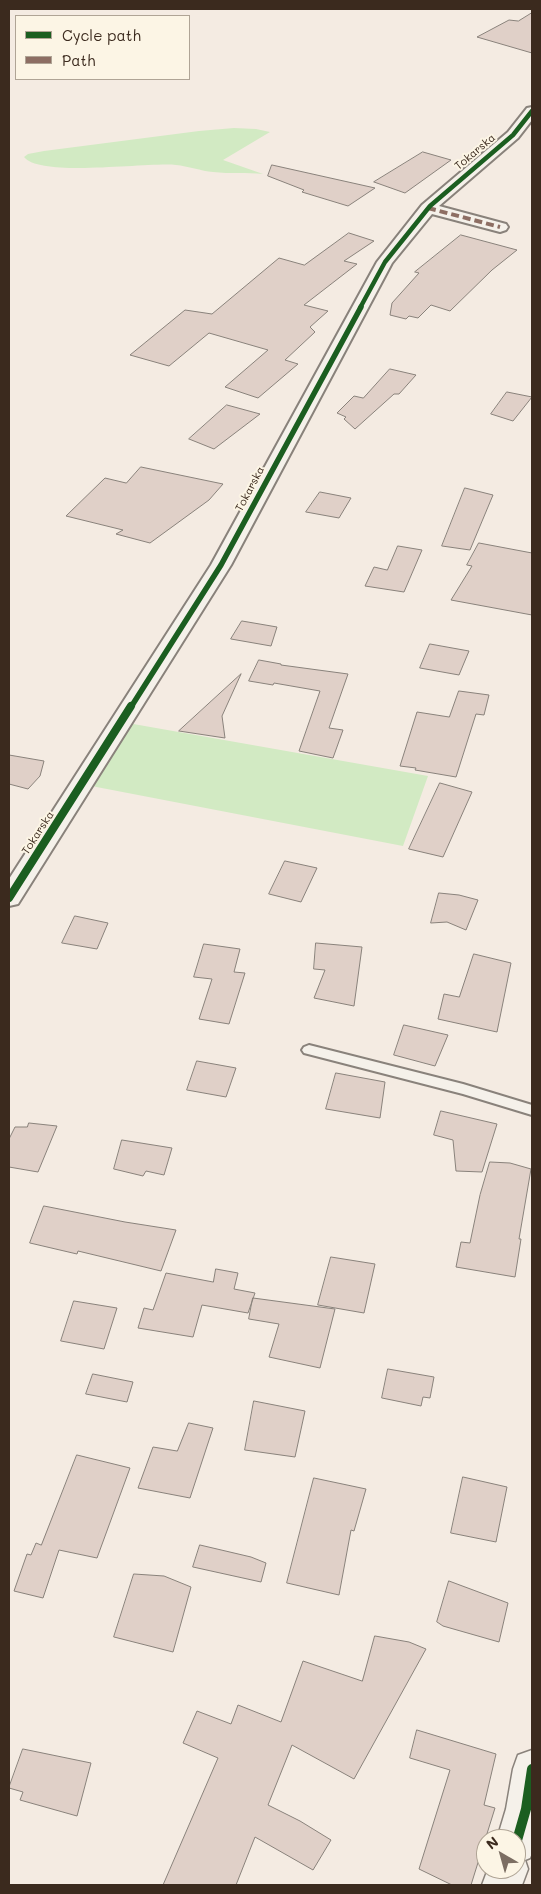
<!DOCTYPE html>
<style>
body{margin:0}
#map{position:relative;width:541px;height:1894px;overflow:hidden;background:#f4ebe2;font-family:Mali,sans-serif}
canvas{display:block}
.frame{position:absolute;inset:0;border:10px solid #3b2a1e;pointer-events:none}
.legend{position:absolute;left:15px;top:15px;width:175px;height:65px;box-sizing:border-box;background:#fcf5e5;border:1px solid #afa495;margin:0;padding:6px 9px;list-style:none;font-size:15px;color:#3b2a1e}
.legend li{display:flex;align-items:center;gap:10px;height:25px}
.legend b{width:25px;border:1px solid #afa495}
.north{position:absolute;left:476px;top:1829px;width:50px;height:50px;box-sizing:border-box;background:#fcf5e5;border:1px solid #afa495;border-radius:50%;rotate:322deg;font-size:14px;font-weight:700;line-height:20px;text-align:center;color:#3b2a1e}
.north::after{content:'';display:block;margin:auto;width:18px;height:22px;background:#7c6e63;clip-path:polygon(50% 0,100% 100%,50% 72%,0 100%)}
</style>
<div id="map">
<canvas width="541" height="1894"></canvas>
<div class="frame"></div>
<ul class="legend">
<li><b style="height:6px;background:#1b5e20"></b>Cycle path</li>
<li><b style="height:6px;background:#8d6e63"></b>Path</li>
</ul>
<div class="north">N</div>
</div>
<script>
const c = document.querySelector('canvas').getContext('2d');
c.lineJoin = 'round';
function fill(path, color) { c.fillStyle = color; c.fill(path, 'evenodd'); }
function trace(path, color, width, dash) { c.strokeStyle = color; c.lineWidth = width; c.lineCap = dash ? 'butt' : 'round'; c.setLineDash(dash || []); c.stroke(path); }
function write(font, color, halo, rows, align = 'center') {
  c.font = font + ' Mali,sans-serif'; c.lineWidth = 4; c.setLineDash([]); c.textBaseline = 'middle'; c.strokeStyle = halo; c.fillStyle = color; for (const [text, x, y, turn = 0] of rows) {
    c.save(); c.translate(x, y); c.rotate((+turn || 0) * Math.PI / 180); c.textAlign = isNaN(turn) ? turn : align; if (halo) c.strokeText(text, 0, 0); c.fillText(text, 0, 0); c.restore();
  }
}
const green = new Path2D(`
 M234 128 256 129 270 132 223 160 263 174C247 172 230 174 213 172 201 171 188 166 176 165 147 162 41 178 24 157L28 154 44 151 199 131Z
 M122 722 428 776 403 846 81 784Z`);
const building = new Path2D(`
 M532 13V53L477 37 509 20 518 21Z
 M423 152 451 160 405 193 374 182Z
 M272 165 375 188 348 206 302 192 304 190 268 176Z
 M349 233 374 241 344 261 357 264 304 305 328 311 310 327 315 332 285 360 298 364 258 398 225 387 268 350 209 333 169 366 130 355 185 310 212 314 279 258 304 265Z
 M461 235 517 250 492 270 450 311 431 305 418 318 409 316 406 319 390 315 392 303 419 273 415 272Z
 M390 369 416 375 399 394H394L355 429 344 419 346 417 337 413 354 396 363 398Z
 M507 392 532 397 513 421 491 414Z
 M227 405 260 414 214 449 189 439Z
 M141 467 223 484 209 500 150 543 116 534 123 530 66 516 105 478 126 483Z
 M465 488 493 495 470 550 442 546Z
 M320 492 351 498 339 518 306 512Z
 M479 543 532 553V615L451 600 472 566 467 565Z
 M398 546 422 550 404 592 365 586 374 567 387 570Z
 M242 621 277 627 271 646 231 639Z
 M430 644 469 651 459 675 420 668Z
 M259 660 281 664V665L348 674 329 728 343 730 333 758 299 751 320 691 274 683 273 685 249 681Z
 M241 674 222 716 225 738 179 731Z
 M459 691 489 695 484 715 476 714 456 777 415 770 416 768 400 766 417 712 449 717Z
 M9 755 44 761 40 776 28 789 9 784Z
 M440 783 472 792 443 857 409 849Z
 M285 861 317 868 301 902 269 894Z
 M439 893 459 895 478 900 466 930 447 922 431 923Z
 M75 916 108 923 97 949 62 943Z
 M316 943 362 947 354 1006 314 998 325 970 314 969Z
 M204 944 240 949 234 972 245 973 229 1024 199 1019 212 979 194 977Z
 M474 954 511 963 497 1032 438 1019 444 994 459 997Z
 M404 1025 448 1035 435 1066 394 1055Z
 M197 1061 236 1068 226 1097 187 1090Z
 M336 1073 385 1082 380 1118 326 1109Z
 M441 1111 497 1124 482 1172 456 1171 453 1140 434 1135Z
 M29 1123 57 1126 38 1172 9 1167V1139L15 1127H27Z
 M122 1140 172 1148 164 1175 146 1171 143 1176 114 1169Z
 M490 1162 510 1163 531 1169 519 1239H521L515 1277 456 1267 461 1242 470 1243 480 1195Z
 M44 1206 125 1222 176 1230 161 1271 78 1251 77 1254 30 1243Z
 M331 1257 375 1264 364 1313 318 1305Z
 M216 1269 238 1273 234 1289 255 1293 248 1313 202 1305 193 1337 138 1328 144 1308 153 1310 166 1273 213 1282Z
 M253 1298 335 1309 320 1368 269 1357 279 1324 249 1319Z
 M74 1301 117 1308 104 1349 61 1341Z
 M388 1369 434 1377 430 1398 423 1397 421 1406 382 1398Z
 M93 1374 133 1382 127 1402 86 1394Z
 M254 1401 305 1411 295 1457 245 1450Z
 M189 1423 213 1428 190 1498 138 1488 153 1447 177 1451Z
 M77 1455 130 1468 97 1558 59 1550 43 1598 14 1591 27 1554 31 1555 36 1543 41 1545Z
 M463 1477 507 1487 496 1542 451 1533Z
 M314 1478 366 1489 354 1531 351 1530 339 1595 287 1583Z
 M200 1545 251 1557 266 1563 261 1582 193 1567Z
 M134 1574 164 1576 191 1587 173 1652 114 1637Z
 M449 1581 508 1603 499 1642 443 1626 437 1622Z
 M375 1636 409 1642 426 1649 354 1779 292 1745 268 1805 300 1821 331 1840 313 1870 255 1837 236 1885H163L218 1758 183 1743 197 1711 231 1724 238 1705 281 1722 303 1661 362 1681Z
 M417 1730 496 1754 484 1805 495 1808 471 1885H452L419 1869 450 1770 410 1758Z
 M23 1749 91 1763 77 1816 20 1800 23 1792 9 1788Z`);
const lane = new Path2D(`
 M309 1045 463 1084 532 1105V1115L463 1094 304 1053 302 1050 304 1047Z`);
const street = new Path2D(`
 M532 107V120L518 138 439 206 506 224 508 227 506 230 500 232 432 214 392 263 231 565 18 904 9 906V879L211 565 377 262 422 205 508 132 527 108Z`);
const secondary = new Path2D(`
 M532 1750V1853L530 1858 525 1860 528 1869 522 1885H482L488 1869H516V1839H497L506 1809 513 1769 518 1755Z`);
const quiet = new Path2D(`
 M428 208 500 227`);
const cyclewayFar3 = new Path2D(`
 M360 308 385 262 430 206 513 135 532 111`);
const cyclewayFar2 = new Path2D(`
 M131 707 221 565 361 307`);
const cyclewayFar1 = new Path2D(`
 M9 898 131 706`);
const cycleway = new Path2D(`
 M516 1844 526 1809 532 1769`);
const farStreetnames = [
 ["Tokarska",475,152,-40],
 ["Tokarska",250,489,-62],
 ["Tokarska",38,833,-57]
];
fill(green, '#d2eac3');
fill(building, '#e0d0c8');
trace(building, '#89827b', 1);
trace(lane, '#89827b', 4);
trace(street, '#89827b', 4);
trace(secondary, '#89827b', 3);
fill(lane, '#f5f1ea');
fill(street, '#f5f1ea');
fill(secondary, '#f5f1ea');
trace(quiet, '#8d6e63', 4, [8, 4]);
trace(cyclewayFar3, '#1b5e20', 4.5);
trace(cyclewayFar2, '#1b5e20', 5.5);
trace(cyclewayFar1, '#1b5e20', 8);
trace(cycleway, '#1b5e20', 10);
write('11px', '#3b2a1e', '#fcf5e5', farStreetnames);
</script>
